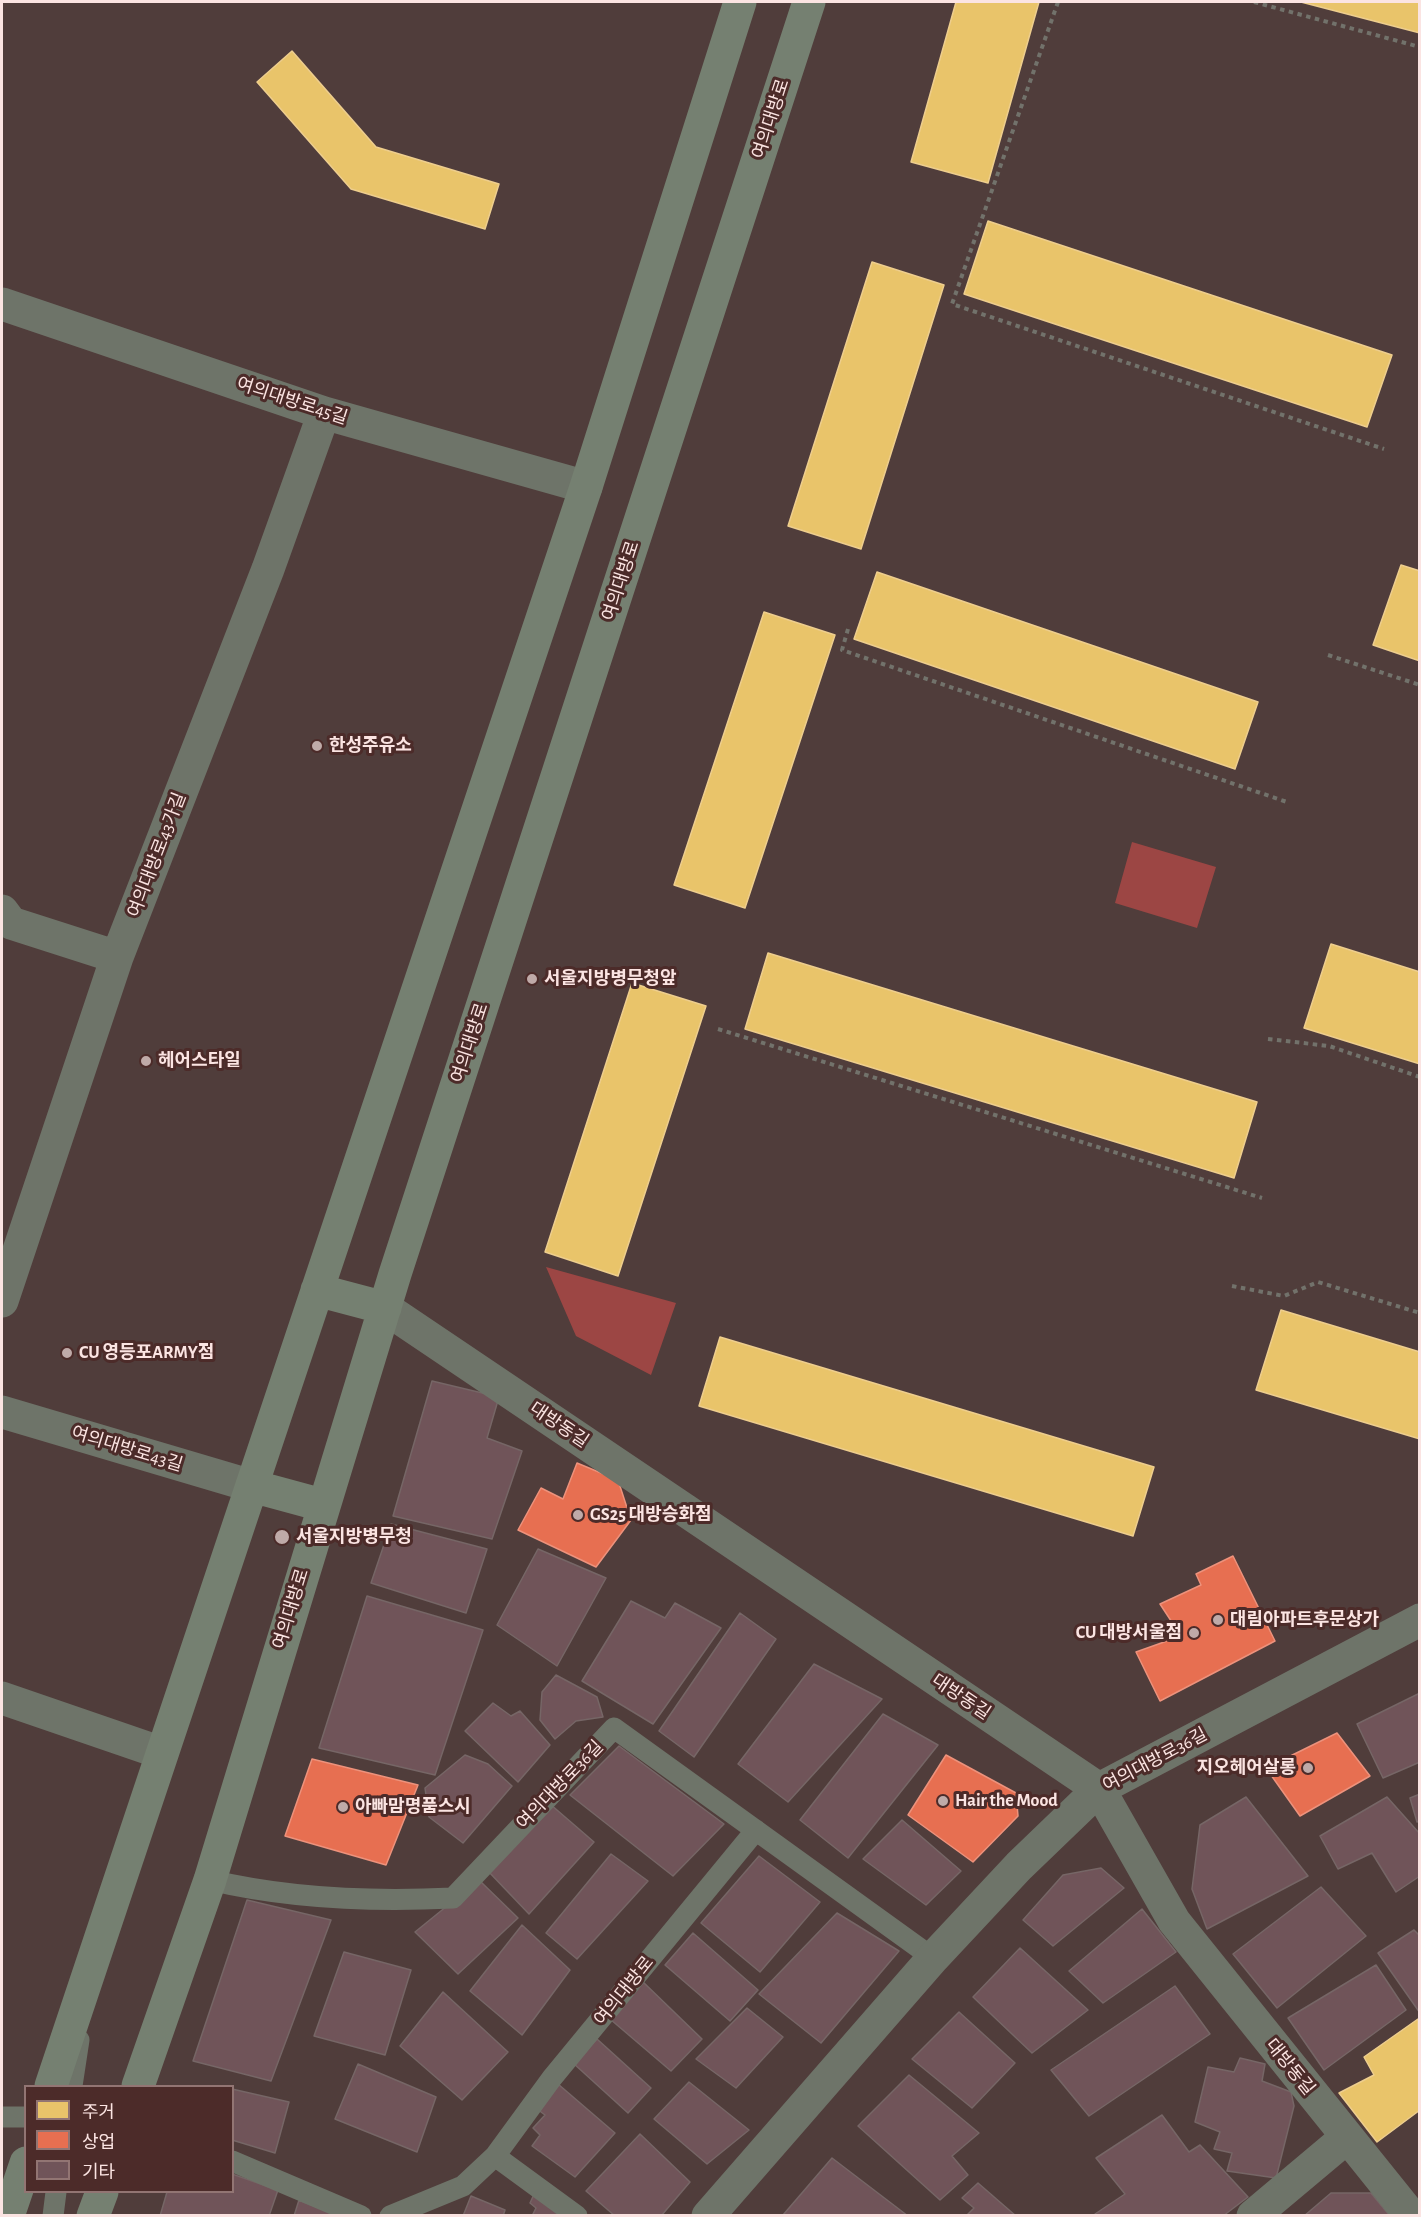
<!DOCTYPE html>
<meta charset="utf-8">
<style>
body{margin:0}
#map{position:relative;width:1421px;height:2217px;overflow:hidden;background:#503d3b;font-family:"Alegreya Sans","Noto Sans KR",sans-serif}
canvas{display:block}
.frame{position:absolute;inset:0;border:3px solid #fbe4e2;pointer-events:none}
.legend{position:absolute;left:24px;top:2085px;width:210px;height:108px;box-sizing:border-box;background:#4c2b29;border:2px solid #927573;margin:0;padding:8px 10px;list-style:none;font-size:18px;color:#fbe4e2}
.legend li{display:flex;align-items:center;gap:12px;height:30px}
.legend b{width:30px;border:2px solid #927573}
</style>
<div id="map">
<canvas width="1421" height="2217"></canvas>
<div class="frame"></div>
<ul class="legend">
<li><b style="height:16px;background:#e9c46a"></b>주거</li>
<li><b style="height:16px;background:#e76f51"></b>상업</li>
<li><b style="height:16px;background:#705459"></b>기타</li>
</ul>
</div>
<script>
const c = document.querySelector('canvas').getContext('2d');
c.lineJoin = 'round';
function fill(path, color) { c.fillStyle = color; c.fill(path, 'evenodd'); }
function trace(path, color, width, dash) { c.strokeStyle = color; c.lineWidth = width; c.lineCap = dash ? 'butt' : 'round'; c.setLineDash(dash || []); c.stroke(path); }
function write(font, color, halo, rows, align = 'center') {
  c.font = font + ' "Alegreya Sans","Noto Sans KR",sans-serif'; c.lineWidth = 6; c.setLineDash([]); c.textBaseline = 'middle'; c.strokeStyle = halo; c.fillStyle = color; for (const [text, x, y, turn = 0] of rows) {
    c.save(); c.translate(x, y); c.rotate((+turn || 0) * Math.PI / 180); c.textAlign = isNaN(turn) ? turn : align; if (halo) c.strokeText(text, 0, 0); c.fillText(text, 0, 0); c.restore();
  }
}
const green = new Path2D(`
 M1132 842 1216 867 1197 928 1115 903Z
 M546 1267 676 1303 651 1375 576 1336Z`);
const homes = new Path2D(`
 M956 2H1039L988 183 911 162Z
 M1301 2H1420V33Z
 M292 51 376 147 499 184 485 229 351 189 257 82Z
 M988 221 1392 355 1367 427 964 294Z
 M872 262 944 285 861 549 788 526Z
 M1401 565 1420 571V661L1373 645Z
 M877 572 1258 702 1235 769 854 639Z
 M764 612 835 635 745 908 674 885Z
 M1331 944 1420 972V1064L1304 1028Z
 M768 953 1257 1102 1234 1178 745 1029Z
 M632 983 706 1006 618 1276 545 1252Z
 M1281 1310 1420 1352V1439L1256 1390Z
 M720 1337 1154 1467 1133 1536 699 1406Z
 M1418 2019 1420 2110 1377 2142 1339 2093 1374 2075 1364 2057Z`);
const shops = new Path2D(`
 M577 1463 618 1480 631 1520 596 1567 518 1530 541 1488 563 1499Z
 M1233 1556 1275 1641 1160 1701 1136 1652 1181 1636 1160 1604 1201 1585 1196 1574Z
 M1337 1733 1370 1776 1300 1816 1266 1768Z
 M946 1755 1016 1793 1018 1816 973 1862 908 1815Z
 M312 1759 418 1785 386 1865 285 1836Z`);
const building = new Path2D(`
 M432 1381 499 1397 487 1438 522 1451 492 1539 393 1516Z
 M391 1524 487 1549 466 1613 371 1583Z
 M538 1549 606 1578 557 1666 497 1625Z
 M367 1596 483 1630 435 1775 319 1748Z
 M631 1601 665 1618 675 1603 721 1628 653 1724 582 1681Z
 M740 1613 776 1639 694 1757 659 1731Z
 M814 1664 882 1699 788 1802 738 1764Z
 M556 1675 597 1697 603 1717 576 1721 555 1739 540 1720 542 1692Z
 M1420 1693V1762L1383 1778 1357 1724Z
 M493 1703 511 1716 520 1711 550 1745 518 1782 465 1731Z
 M883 1714 938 1745 848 1858 800 1820Z
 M619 1746 724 1824 673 1876 570 1795Z
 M465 1755 488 1764 512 1786 463 1843 429 1817 425 1788Z
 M1420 1794V1821L1417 1822 1410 1798Z
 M1246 1797 1308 1876 1207 1929 1192 1889 1200 1825Z
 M1387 1797 1420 1834V1876L1396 1892 1372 1853 1338 1869 1320 1836Z
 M550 1804 594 1842 529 1914 487 1870Z
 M902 1820 961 1871 926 1905 863 1859Z
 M611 1854 648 1881 577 1959 546 1933Z
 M759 1856 820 1902 760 1972 701 1923Z
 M1101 1868 1124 1888 1053 1946 1023 1920 1063 1875Z
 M479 1880 518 1918 458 1974 415 1932Z
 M1321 1887 1366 1936 1277 2008 1233 1954Z
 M247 1900 331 1920 271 2081 193 2061Z
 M1142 1909 1176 1952 1103 2003 1069 1971Z
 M837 1913 899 1951 821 2043 759 1994Z
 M522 1925 570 1970 522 2035 470 1991Z
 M1414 1930 1420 1936V2013L1378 1953Z
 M693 1933 758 1990 730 2021 665 1965Z
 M1020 1948 1088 2010 1032 2053 973 1997Z
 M344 1952 411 1970 385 2055 314 2036Z
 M1376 1965 1406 2010 1324 2070 1288 2018Z
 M641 1980 702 2039 671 2071 610 2019Z
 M1175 1986 1210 2034 1089 2116 1051 2070Z
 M443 1992 508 2052 462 2100 400 2046Z
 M747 2008 783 2037 736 2088 696 2059Z
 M959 2012 1015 2063 972 2108 912 2059Z
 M597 2039 651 2088 628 2113 573 2063Z
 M1240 2058 1265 2064 1262 2081 1291 2092 1294 2106 1276 2178 1227 2171 1232 2153 1214 2149 1220 2132 1195 2122 1208 2067 1234 2072Z
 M358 2064 436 2097 417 2152 335 2119Z
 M909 2075 979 2133 952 2156 968 2175 940 2200 858 2126Z
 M689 2082 749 2130 707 2164 654 2119Z
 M558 2084 615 2133 575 2177 532 2146 540 2135 533 2128 545 2115 537 2109Z
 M232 2089 289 2102 275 2153 232 2140Z
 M1162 2115 1189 2152 1200 2145 1248 2197 1223 2216H1096L1095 2214 1125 2194 1096 2158Z
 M640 2134 690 2182 661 2216H615L586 2191Z
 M832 2158 908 2216 783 2215Z
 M232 2174 278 2190 269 2216H160L167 2192H232Z
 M978 2183 1016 2216H966L974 2208 962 2198Z
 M535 2192 561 2216H532L536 2208 530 2203Z
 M1331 2193H1371L1390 2216H1304Z
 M471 2196 505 2210 503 2216H463Z
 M299 2200 339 2216H294Z`);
const path = new Path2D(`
 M1058 2 952 304 1384 449
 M1254 2 1420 47
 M848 629 842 650 1287 802
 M1328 655 1420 685
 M718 1029 1262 1198
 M1268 1039 1329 1046 1420 1077
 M1232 1286 1284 1296 1318 1282 1420 1313`);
const service = new Path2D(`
 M210 1880C290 1899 371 1902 453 1898L614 1728 933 1958
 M72 2086 79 2040
 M2 2117H26
 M495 2156 577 2216
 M232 2161 361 2216
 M53 2216 56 2192
 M390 2216 463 2186 495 2156 552 2078 756 1830`);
const minor = new Path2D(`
 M2 304 324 413 586 487
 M2 911 11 923 117 957
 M2 1301 117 957 268 569 324 413
 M385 1308 1099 1789 1174 1921 1411 2216
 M2 1412 252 1486
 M2 1698 162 1753
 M708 2216 933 1958 1019 1866 1099 1789 1420 1620
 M1253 2216 1347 2137`);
const primary = new Path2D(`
 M317 1290 385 1308
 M252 1486 322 1505
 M51 2086 586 487 740 2
 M138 2086 210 1880 395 1274 809 2
 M8 2216 26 2163
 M93 2216 102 2192`);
const markers = [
 [317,746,6,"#bfaaa8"],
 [532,979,6,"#bfaaa8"],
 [146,1061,6,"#bfaaa8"],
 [67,1353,6,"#bfaaa8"],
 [578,1515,6,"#bfaaa8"],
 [282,1537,8,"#bfaaa8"],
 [1218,1620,6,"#bfaaa8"],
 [1194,1633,6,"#bfaaa8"],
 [1308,1768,6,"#bfaaa8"],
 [943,1801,6,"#bfaaa8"],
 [343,1807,6,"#bfaaa8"]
];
const streetNames = [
 ["여의대방로",771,119,-72],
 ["여의대방로45길",292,401,18],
 ["여의대방로",621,581,-72],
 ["여의대방로43가길",157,855,-69],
 ["여의대방로",470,1043,-72],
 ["대방동길",559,1425,34],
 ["여의대방로43길",127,1449,17],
 ["여의대방로",291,1609,-73],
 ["대방동길",961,1697,34],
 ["여의대방로36길",1155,1760,-28],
 ["여의대방로36길",560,1785,-46],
 ["여의대방로",624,1991,-51],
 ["대방동길",1290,2067,51]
];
const poiNames = [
 ["한성주유소",329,746],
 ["서울지방병무청앞",544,979],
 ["헤어스타일",158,1061],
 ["CU 영등포ARMY점",79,1353],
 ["GS25 대방승화점",590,1515],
 ["서울지방병무청",296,1537],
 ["대림아파트후문상가",1230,1620],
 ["CU 대방서울점",1182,1633,"right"],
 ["지오헤어살롱",1296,1768,"right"],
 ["Hair the Mood",955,1801],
 ["아빠맘명품스시",355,1807]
];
fill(green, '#9c4644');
fill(homes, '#e9c46a');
trace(homes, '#eece8e', 1.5);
fill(shops, '#e76f51');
trace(shops, '#ed927c', 1.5);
fill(building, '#705459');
trace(building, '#766666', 1.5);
trace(path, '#72726b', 4, [4.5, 4.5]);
trace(service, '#6e7469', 21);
trace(minor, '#6e7469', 33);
trace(primary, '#758071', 33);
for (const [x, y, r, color] of markers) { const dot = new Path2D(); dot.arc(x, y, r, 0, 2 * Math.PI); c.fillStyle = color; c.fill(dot); trace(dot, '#4c2b29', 2); }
write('18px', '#fbe4e2', '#4c2b29', streetNames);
write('bold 18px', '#fbe4e2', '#4c2b29', poiNames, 'left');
</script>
